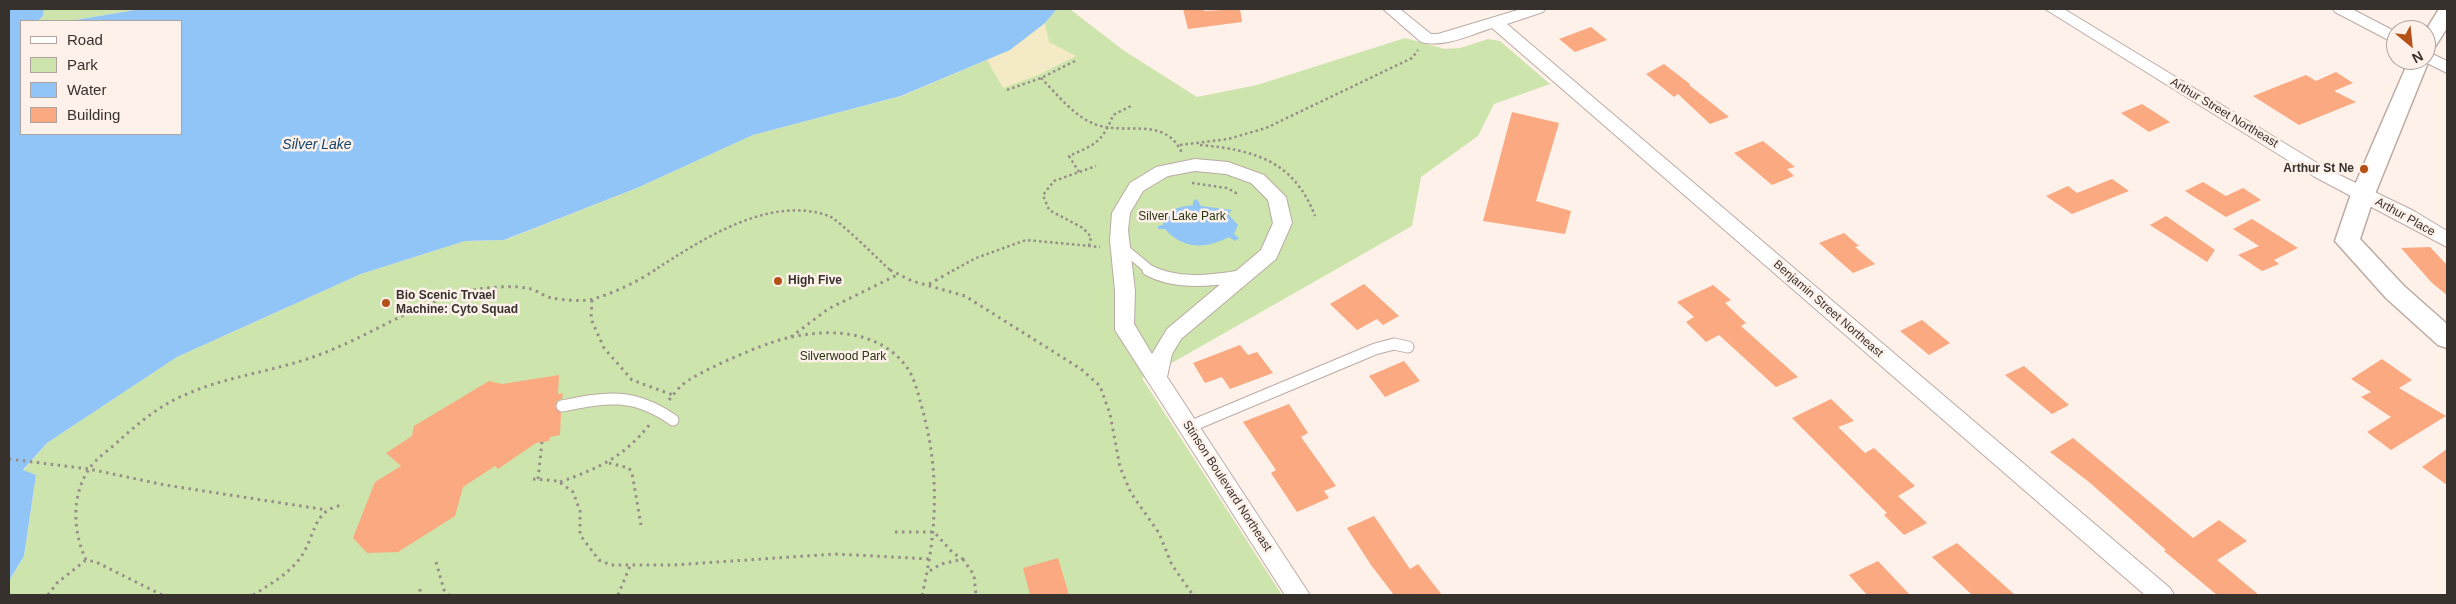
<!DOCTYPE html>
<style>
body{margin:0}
#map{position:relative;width:2456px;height:604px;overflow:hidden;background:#fef1ea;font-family:Helvetica,sans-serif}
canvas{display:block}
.frame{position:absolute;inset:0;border:10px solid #37312e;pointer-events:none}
.legend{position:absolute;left:20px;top:20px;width:162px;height:115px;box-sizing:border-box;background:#fef1ea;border:1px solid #aea49f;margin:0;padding:6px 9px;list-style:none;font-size:15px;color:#37312e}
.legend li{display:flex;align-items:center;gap:10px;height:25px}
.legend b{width:25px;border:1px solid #aea49f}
.north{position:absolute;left:2386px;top:20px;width:50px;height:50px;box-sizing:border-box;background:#fef1ea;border:1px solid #aea49f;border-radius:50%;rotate:152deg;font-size:14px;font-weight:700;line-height:20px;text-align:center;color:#37312e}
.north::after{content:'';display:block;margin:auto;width:18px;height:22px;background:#b45117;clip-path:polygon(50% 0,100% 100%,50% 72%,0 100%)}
</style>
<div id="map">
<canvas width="2456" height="604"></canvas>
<div class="frame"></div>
<ul class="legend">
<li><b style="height:6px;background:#fff"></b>Road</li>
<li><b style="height:14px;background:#cde5ac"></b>Park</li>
<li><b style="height:14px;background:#92c5f7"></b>Water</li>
<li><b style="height:14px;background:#faa980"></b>Building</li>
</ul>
<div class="north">N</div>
</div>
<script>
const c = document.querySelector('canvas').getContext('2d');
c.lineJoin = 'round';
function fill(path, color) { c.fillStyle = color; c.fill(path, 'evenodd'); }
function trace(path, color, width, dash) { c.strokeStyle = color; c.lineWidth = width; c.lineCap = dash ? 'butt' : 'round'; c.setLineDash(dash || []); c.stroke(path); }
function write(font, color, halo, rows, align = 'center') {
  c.font = font + ' Helvetica,sans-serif'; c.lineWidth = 5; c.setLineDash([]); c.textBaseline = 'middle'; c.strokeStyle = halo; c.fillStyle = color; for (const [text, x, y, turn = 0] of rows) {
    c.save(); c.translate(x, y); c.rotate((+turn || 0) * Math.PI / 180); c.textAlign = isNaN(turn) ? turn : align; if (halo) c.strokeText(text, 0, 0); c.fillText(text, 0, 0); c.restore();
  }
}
const green = new Path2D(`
 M44 9H141L69 21H38L43 16Z
 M1057 9H1070L1123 50 1197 97 1257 85 1405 38 1445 49 1460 48 1488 39 1500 41 1550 84 1494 104 1478 136 1421 177 1412 226 1170 364 1142 378 1282 595H9V581L24 556 36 475 23 471 47 443 177 357 361 274 465 241 505 240 637 188 753 135 902 96 1010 50 1045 23Z`);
const sand = new Path2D(`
 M1045 23 1049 42 1076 56 1038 75 1003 88 987 60 1010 50Z`);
const water = new Path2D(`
 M9 9H44L43 16 38 21H21V134H181V21H69L141 9H1057L1045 23 1010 50 901 96 753 135 637 188 504 240 465 241 361 274 177 357 47 443 23 470 36 475 24 556 9 581Z
 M1197 199 1201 206 1232 210 1228 214 1238 225 1234 234 1239 238 1235 241 1229 237C1206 249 1183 250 1165 229H1158V226L1163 225C1165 209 1179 207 1193 205V201Z`);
const building = new Path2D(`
 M1183 9H1203L1204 11 1240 9 1242 22 1188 29Z
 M1591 27 1607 40 1575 52 1559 39Z
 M1664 64 1690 84 1689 85 1729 117 1710 124 1678 94 1674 97 1646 74Z
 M2336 72 2353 83 2334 91 2356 102 2299 125 2253 96 2306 75 2316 81Z
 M2142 104 2170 122 2149 132 2121 113Z
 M1512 112 1559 123 1536 201 1571 211 1565 234 1483 221Z
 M1763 141 1795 167 1787 169 1794 176 1772 185 1734 153Z
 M2112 179 2129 191 2072 214 2046 196 2068 186 2077 193Z
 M2203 182 2226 196 2243 188 2261 200 2226 217 2185 191Z
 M2166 216 2215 250 2207 262 2150 225Z
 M2252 219 2298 248 2274 260 2279 264 2262 271 2238 255 2259 246 2233 229Z
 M1844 233 1859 246 1855 247 1875 264 1853 273 1819 243Z
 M2430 247 2447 265V295L2432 283 2401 248Z
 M1364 284 1399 316 1383 325 1377 319 1357 330 1330 304Z
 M1713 285 1731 300 1725 303 1746 323 1741 326 1798 377 1776 387 1719 335 1706 342 1686 322 1694 317 1677 302Z
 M1922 320 1950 343 1929 355 1900 331Z
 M1240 345 1248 355 1257 352 1273 373 1230 389 1222 377 1205 383 1193 363Z
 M2382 359 2412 380 2399 388 2446 416 2391 450 2367 432 2391 417 2361 397 2371 392 2351 379Z
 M1404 361 1420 381 1385 397 1369 376Z
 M2024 366 2069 405 2052 414 2005 375Z
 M559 375 558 394 563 393 562 399 557 401 555 407 561 413 560 435 550 437 549 441 536 443 498 469 495 466 463 487 455 516 398 552 367 553 353 538 375 482 401 466 386 453 412 436 414 426 489 381 502 384Z
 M1831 399 1854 421 1838 427 1865 453 1874 448 1915 486 1898 496 1927 523 1904 535 1884 515 1887 513 1792 418Z
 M1289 404 1308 433 1301 437 1336 486 1324 491 1329 498 1297 512 1271 473 1276 470 1243 422Z
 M2073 438 2193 538 2219 520 2247 541 2217 560 2259 595H2217L2164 551 2166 550 2089 482 2050 452Z
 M2447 449V485L2422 467Z
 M1374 516 1410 569 1418 564 1442 595H1394L1371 565 1347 528Z
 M1957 543 2015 595H1972L1932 557Z
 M1058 558 1069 595H1030L1023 568Z
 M1878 561 1910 595H1867L1849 575Z`);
const pathFar1 = new Path2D(`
 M1041 78C1057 94 1074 117 1097 125 1128 135 1165 116 1182 153
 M1007 90 1041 78 1077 60
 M1180 145 1228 139 1266 128 1412 58 1418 50
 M1200 145C1255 150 1294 161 1315 216
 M1079 172 1069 156C1094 145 1103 142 1113 115L1133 105
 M1192 183 1227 188 1238 194
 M1089 246 1091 237 1083 228 1049 210 1043 195 1054 181 1096 166
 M653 271C700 241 769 194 829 216 839 220 880 261 891 271
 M952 271 976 258 1026 240 1100 247`);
const path = new Path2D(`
 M890 270 912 281 965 296 1081 369 1100 386 1110 414 1120 467 1131 493 1159 533 1172 565 1193 595
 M929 284 954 270
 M592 300 591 319 604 348 632 380 673 395
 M791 337 828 309 897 275
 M669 400C673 395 677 390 681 386 695 373 750 350 770 343 814 328 875 325 906 366 915 378 918 394 922 408 940 471 937 533 922 595
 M9 459 89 469 165 485 327 510
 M609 463 629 468 632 473 641 525
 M533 479 558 481 573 492 580 511V535L599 560 611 565H673L835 554 931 559
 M538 479 542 442
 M560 482C599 468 624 457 650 424
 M895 532H934L953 553 963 559 941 564 928 572
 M963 559 974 575 976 595
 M436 562 444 590 449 595
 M420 589V595
 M48 595 57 583 86 560
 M162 595 96 562 86 560C73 532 71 496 89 469 96 458 112 448 122 438 142 420 162 404 187 394 230 375 278 371 321 354 375 334 421 299 478 289 494 287 516 285 531 289 538 291 545 297 552 298 563 300 583 302 593 299 614 293 637 282 655 270
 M253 595C269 585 285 576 297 562 317 539 310 509 344 505
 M618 595 630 566`);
const serviceFar1 = new Path2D(`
 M1122 247 1151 271`);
const service = new Path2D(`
 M1148 270C1175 285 1211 281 1240 276
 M562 406C607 397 633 392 673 420
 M1189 427 1375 349 1394 344 1408 347`);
const minor = new Path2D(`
 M1383 9H1400L1431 34H1438L1521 9H1545L1543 12 1507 24 2170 588 2174 595H2145L1492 28C1470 35 1444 48 1421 42Z
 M2045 9H2064L2327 169 2414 211 2447 231V247L2315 177Z
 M2333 9H2352L2396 32V44L2335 12Z
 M2426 51 2447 61V73L2421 60H2426Z
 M1195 159 1228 162 1264 175 1286 197 1292 223 1276 259 1181 339 1172 354 1167 377 1310 595H1285L1115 330V291L1110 240 1112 213 1130 183 1156 167ZM1195 171 1226 174 1251 183 1268 200 1273 223 1261 250 1167 329 1152 354 1134 324 1135 291 1128 230 1130 213 1143 191 1168 176Z`);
const tertiary = new Path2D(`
 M2439 9H2447V28L2433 50 2426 52V30Z
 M2426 55 2429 60 2375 194 2360 239 2404 286 2447 324V348L2438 345 2386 298 2335 241 2351 194 2409 60H2426Z`);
const markers = [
 [2364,169,5,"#b45117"],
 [778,281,5,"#b45117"],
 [386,303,5,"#b45117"]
];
const streetNames = [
 ["Arthur Street Northeast",2224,113,31],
 ["Arthur Place",2405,217,29],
 ["Benjamin Street Northeast",1828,309,41],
 ["Stinson Boulevard Northeast",1227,486,57]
];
const poiNames = [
 ["Arthur St Ne",2354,169,"right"],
 ["High Five",788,281],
 ["Bio Scenic Trvael",396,296],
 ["Machine: Cyto Squad",396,310]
];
const parkNames = [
 ["Silver Lake Park",1182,217],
 ["Silverwood Park",843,357]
];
const waterNames = [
 ["Silver Lake",317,145]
];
fill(green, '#cde5ac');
fill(sand, '#f4eac5');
fill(water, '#92c5f7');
fill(building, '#faa980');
trace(serviceFar1, '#bbaba3', 11);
trace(service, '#bbaba3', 13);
trace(minor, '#bbaba3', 2);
trace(tertiary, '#bbaba3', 3);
trace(pathFar1, '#978e89', 2.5, [2.5, 3]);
trace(path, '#978e89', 3, [2.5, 4.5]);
trace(serviceFar1, '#fff', 9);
trace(service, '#fff', 11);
fill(minor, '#fff');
fill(tertiary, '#fff');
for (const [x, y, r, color] of markers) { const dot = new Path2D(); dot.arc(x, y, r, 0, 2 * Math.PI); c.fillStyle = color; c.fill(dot); trace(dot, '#fef1ea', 2); }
write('12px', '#37312e', '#fef1ea', streetNames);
write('bold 12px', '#37312e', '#fef1ea', poiNames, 'left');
write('12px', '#273412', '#fef1ea', parkNames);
write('italic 14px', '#14436a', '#fef1ea', waterNames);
</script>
